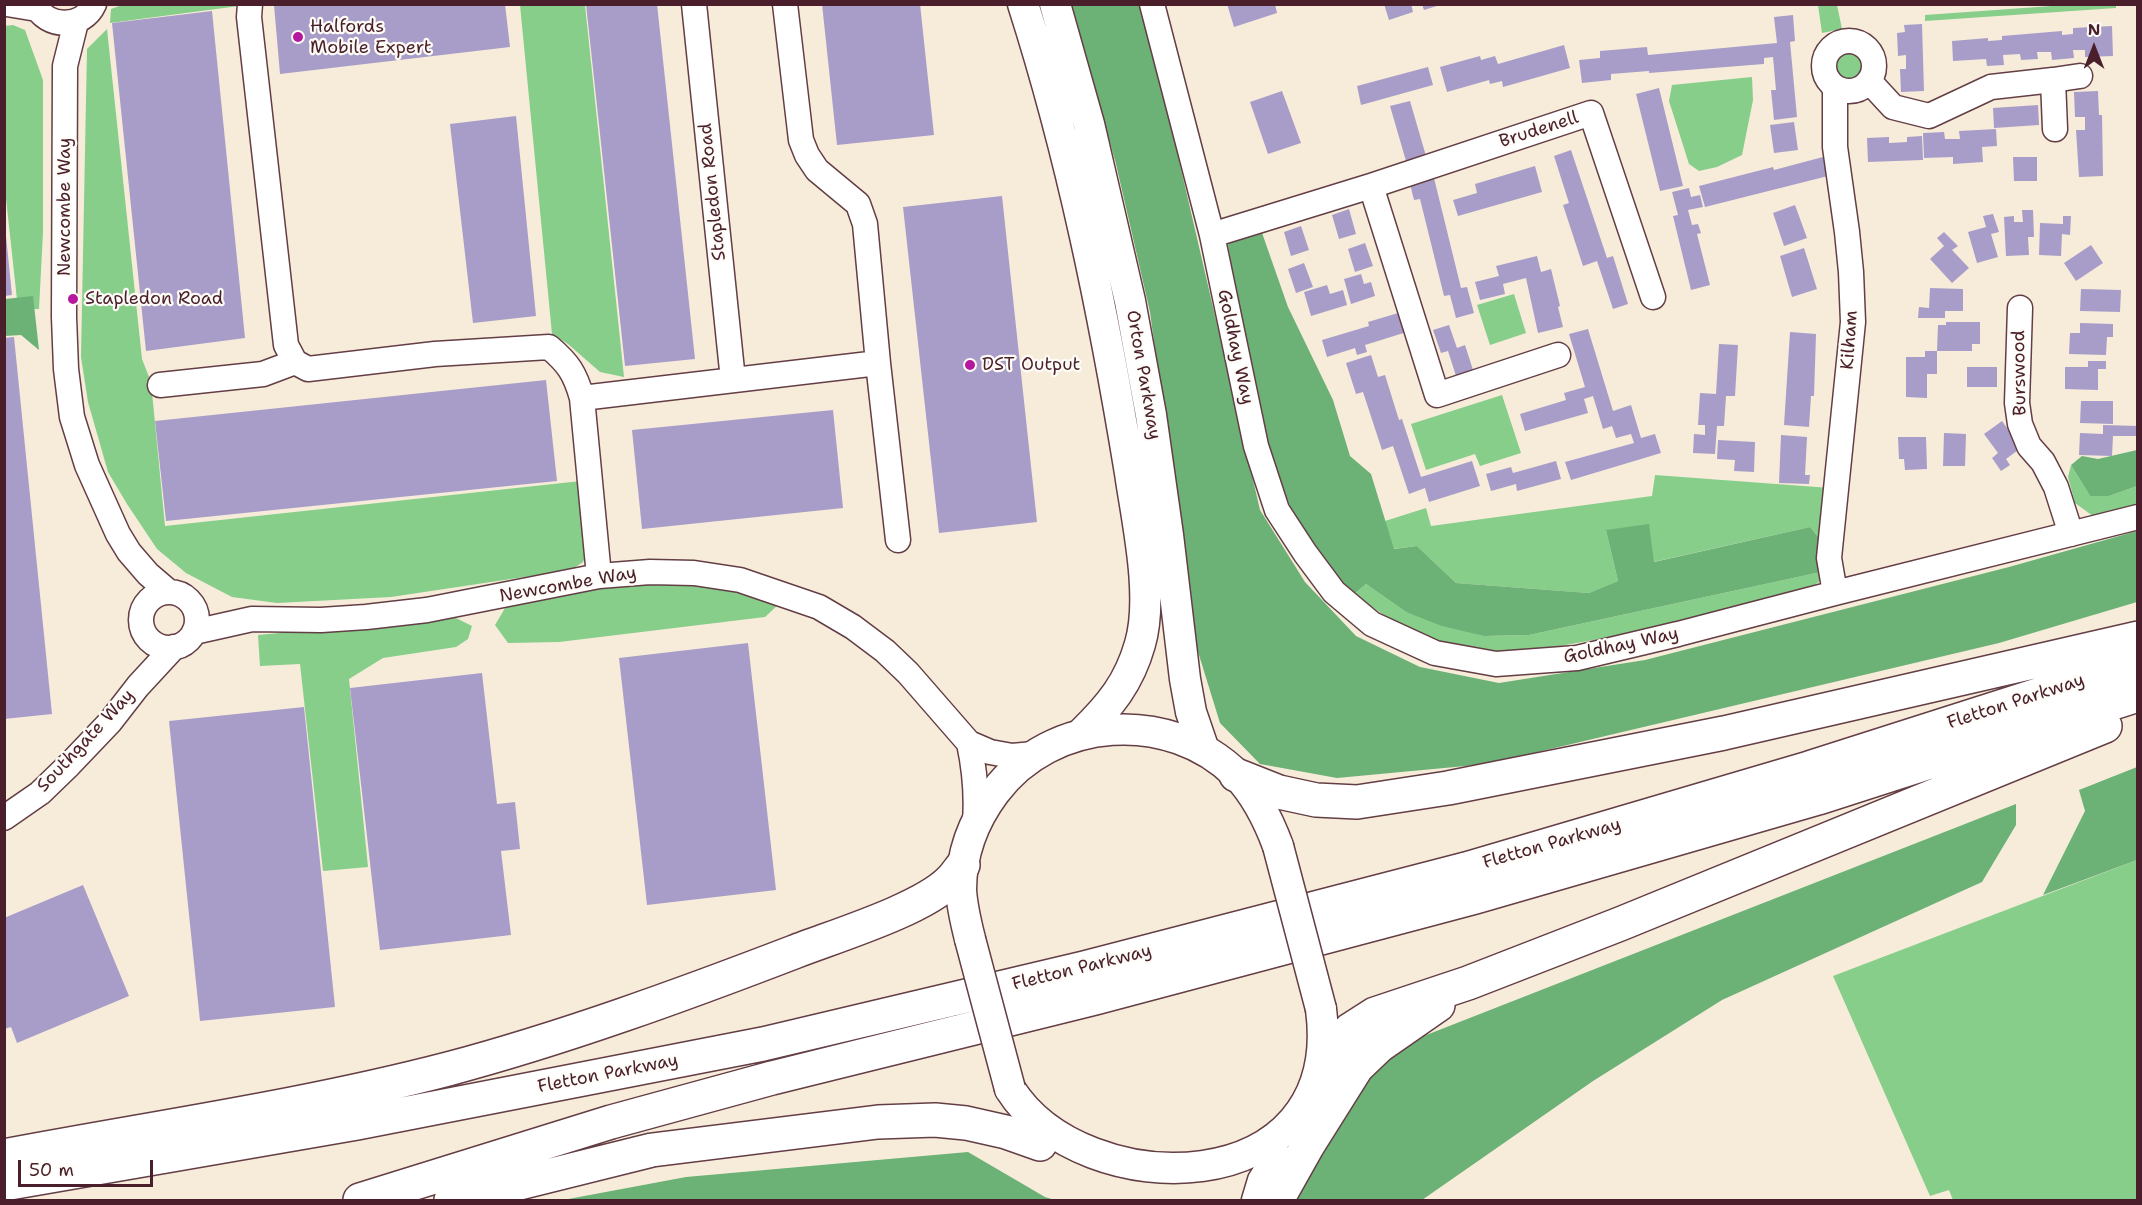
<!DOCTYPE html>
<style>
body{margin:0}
#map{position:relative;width:2142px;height:1205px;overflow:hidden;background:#f7ecda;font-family:"Shantell Sans",sans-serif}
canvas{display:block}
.frame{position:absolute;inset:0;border:6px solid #4a1f2b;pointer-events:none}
.north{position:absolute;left:2064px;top:18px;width:60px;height:60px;-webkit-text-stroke:4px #fdfcf7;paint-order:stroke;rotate:0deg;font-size:16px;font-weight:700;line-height:24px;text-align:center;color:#4a1f2b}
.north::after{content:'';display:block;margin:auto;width:21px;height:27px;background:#4a1f2b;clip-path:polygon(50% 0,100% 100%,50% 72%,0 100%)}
.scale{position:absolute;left:18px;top:1160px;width:135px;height:27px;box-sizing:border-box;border:3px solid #4a1f2b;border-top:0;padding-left:8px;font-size:18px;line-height:21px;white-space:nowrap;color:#4a1f2b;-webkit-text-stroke:4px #fdfcf7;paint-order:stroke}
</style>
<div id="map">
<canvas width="2142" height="1205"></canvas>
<div class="frame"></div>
<div class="north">N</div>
<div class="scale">50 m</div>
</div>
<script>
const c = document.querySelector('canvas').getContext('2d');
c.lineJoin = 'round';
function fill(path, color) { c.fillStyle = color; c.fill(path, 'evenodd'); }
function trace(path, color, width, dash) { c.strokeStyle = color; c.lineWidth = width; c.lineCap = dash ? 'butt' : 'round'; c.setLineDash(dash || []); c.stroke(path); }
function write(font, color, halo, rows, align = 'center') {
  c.font = font + ' "Shantell Sans",sans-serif'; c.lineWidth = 4.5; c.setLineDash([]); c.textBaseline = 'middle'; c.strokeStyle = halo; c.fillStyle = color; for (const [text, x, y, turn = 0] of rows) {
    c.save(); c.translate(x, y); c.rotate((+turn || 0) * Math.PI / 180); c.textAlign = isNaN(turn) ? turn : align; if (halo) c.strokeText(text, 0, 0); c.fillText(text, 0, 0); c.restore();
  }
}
const green = new Path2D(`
 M238 4 239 6 110 23 111 9 122 5Z
 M520 5H585L624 377 600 372 568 344 552 334Z
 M1818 5H1837L1842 29 1822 33Z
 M2066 5H2116V8L1925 21V15Z
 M13 25 25 30 43 80V232L39 309H18L4 180V26Z
 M107 29 142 359 151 382 165 526 581 481 590 546 583 562 571 570 391 597 277 603 232 597 186 573 157 549 127 504 108 472 88 402 81 357 87 49Z
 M1834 67a16 16 0 1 1 32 0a16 16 0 1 1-32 0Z
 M1752 77 1753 100 1742 155 1717 167 1699 171 1689 164 1669 101 1672 85Z
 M1514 294 1526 333 1490 345 1477 305Z
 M1502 395 1521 453 1480 466 1475 454 1426 470 1411 424Z
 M2071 465 2090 496H2109L2137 486V506L2093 516 2075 503 2068 477Z
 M1655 475 1830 488 1824 544 1810 527 1653 562 1606 530 1618 581 1589 593 1456 583 1417 546 1393 549 1385 521 1426 508 1431 526 1652 496Z
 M1821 572 1819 582 1808 589 1668 626 1523 653 1483 652 1434 640 1403 627 1353 595 1366 584 1406 612 1484 636 1529 635Z
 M667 582 717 586 779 604 765 617 559 642 508 643 495 625 508 603 602 587Z
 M454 617 472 626 468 639 456 647 383 658 349 679 368 867 323 871 300 664 260 666 258 635Z
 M2137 860V1200H1953L1949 1190 1930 1196 1833 976Z`);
const forest = new Path2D(`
 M1067 5H1143L1260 510 1305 582 1356 636 1420 667 1499 683 1645 660 2009 567 2137 531V602L1999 643 1487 764 1337 778 1260 764 1220 723 1195 642 1150 312 1116 164 1083 46Z
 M1261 230 1288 307 1333 400 1350 456 1371 474 1394 549 1417 546 1456 583 1589 593 1618 581 1606 530 1649 524 1654 562 1810 527 1824 544 1821 572 1529 635 1484 636 1442 626 1406 612 1366 584 1353 595 1322 559 1297 523 1281 484 1265 436 1249 372 1228 245 1233 237Z
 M33 296 39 350 21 335 5 336V299Z
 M2137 450V486L2109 496H2090L2071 465 2082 456 2098 459Z
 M2137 767V860L2043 895 2085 811 2079 790Z
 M2016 804V825L1982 882 1722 1000 1593 1081 1422 1200H1250L1365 1059Z
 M968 1152 1045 1197 1055 1200H563L686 1177Z`);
const building = new Path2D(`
 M505 4 510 47 280 74 274 5Z
 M586 4H657L695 359 625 366Z
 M822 4H920L934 135 837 145Z
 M1227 4H1275L1277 13 1234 27Z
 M1384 4H1411L1413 12 1389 20Z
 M1422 4H1440V5L1424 10Z
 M212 11 245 338 146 351 112 23Z
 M1793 15 1795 41 1790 42 1797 117 1774 120 1771 90H1776L1773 57 1764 58V64L1649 73V71L1611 74V80L1582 83 1579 60 1600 58V51L1647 47 1648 55 1777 43 1774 17Z
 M1922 24 1924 91 1901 92 1900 69H1906V55L1898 56 1897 33 1905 32 1904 25Z
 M2112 26 2113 56 2085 57V50H2073L2074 58 2052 60 2051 52H2037L2038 59 2021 60 2020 54 2003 55 2004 65 1987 66 1986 59 1953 61 1952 41 1988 38V41L2002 40V36L2062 31V35L2073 34V28Z
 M1564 45 1570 68 1503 87 1502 81 1490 84 1489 80 1447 92 1440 67 1480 56 1481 60 1495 56 1498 64Z
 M1428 67 1433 85 1361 105 1357 86Z
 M1659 88 1683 186 1660 191 1636 94Z
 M1282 91 1301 143 1268 154 1250 102Z
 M2098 91 2099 115H2102L2103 176 2079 177 2076 130H2085V117H2075L2074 92Z
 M1410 101 1426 156 1406 161 1390 106Z
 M2038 105 2039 125 1994 128 1993 108Z
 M516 116 536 316 473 323 450 124Z
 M1794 122 1798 150 1774 153 1770 125Z
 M1996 129 1997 146 1982 147 1983 162 1953 164V157L1924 158 1923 133 1944 132 1945 139H1960L1959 131Z
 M1922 136 1923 160 1868 162 1867 138 1889 137V143L1907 142V137Z
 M1571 150 1607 258 1613 256 1628 304 1613 309 1597 261 1583 266 1563 205 1569 203 1554 156Z
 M1823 157 1828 176 1705 207 1699 186 1773 167 1774 170Z
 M2013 157H2037V181H2014Z
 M1535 166 1542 192 1458 216 1453 200 1477 193 1475 184Z
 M1434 178 1461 288 1467 287 1474 313 1456 318 1450 295 1444 296 1420 199 1414 200 1410 184Z
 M1689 188 1691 197 1700 195 1703 207 1688 210 1692 225 1698 224 1701 233 1697 234 1710 285 1691 290 1673 216 1678 215 1672 192Z
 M1002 196 1037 522 939 533 903 207Z
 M1795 205 1807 238 1784 246 1773 213Z
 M1349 209 1356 234 1339 239 1332 215Z
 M2022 210H2033L2034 237H2028L2029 255 2006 256 2004 217 2014 216V222H2023Z
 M1993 214 1999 232 1991 234 1998 257 1977 263 1968 232 1986 227 1983 216Z
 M2063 216H2071L2070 235 2062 234 2061 256 2039 255 2040 223 2063 224Z
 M1301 226 1309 250 1291 256 1284 232Z
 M1944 232 1958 246 1952 250 1969 268 1952 283 1930 259 1944 246 1937 238Z
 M4 236H6L12 295 4 296Z
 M1365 243 1373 266 1355 272 1348 249Z
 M2091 245 2103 263 2076 281 2064 263Z
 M1804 248 1817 289 1792 297 1780 256Z
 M1537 256 1541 272 1551 269 1560 306 1558 307 1563 327 1538 333 1526 278 1503 284 1505 294 1480 300 1475 282 1499 276 1496 266Z
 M1304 263 1313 287 1296 293 1288 269Z
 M1361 274 1364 284 1371 282 1375 296 1351 304 1344 279Z
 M1327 285 1330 294 1343 290 1347 305 1311 316 1304 292Z
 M1930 288 1963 289V311H1945V318H1918L1919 307 1929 308Z
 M2081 289 2121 290 2120 312 2080 311Z
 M1405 311 1410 331 1365 345 1367 352 1357 355 1355 348 1327 357 1322 340 1369 326 1368 322Z
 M1946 322H1980V344H1972V351H1937V374H1927V398L1906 397V357H1925V351H1937L1938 325H1946Z
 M2080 323 2113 324V337H2107L2106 355 2069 354 2070 333H2080Z
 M1449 325 1457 348 1465 345 1473 370 1456 376 1448 351 1441 353 1433 330Z
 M1588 329 1613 411 1631 405 1641 438 1655 434 1661 453 1571 480 1565 462 1634 443 1631 434 1616 438 1612 426 1603 429 1593 396 1584 399 1588 413 1525 431 1520 414 1566 400 1564 393 1585 387 1569 334Z
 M1790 332 1816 334 1814 396H1811L1809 427 1784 425Z
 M14 337 52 714 4 719V338Z
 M1719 344 1738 345 1735 396H1726L1724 426H1717L1715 454 1693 453 1694 434 1705 435V425H1698L1700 393 1716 394Z
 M1371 355 1378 377 1385 375 1399 420 1402 419 1421 477 1472 461 1480 486 1429 502 1425 488 1409 494 1393 446 1382 450 1363 392 1356 394 1346 363Z
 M2088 361H2106V369H2098V390L2065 389V367H2088Z
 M1967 367H1997V387H1967Z
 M546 380 557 481 166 521 155 421Z
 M2081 401H2113V424L2080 423Z
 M833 410 843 508 642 529 632 430Z
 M2002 421 2021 448 2006 459 2010 465 2001 471 1992 458 1998 453 1984 434Z
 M2103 425 2138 426V436H2113L2112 456 2079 455 2080 433 2103 434Z
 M1944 433 1966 434 1965 466H1943Z
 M1781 435 1807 437 1805 475H1810L1809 484 1779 483Z
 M1898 437H1926L1927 469 1905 470 1904 459H1899Z
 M1718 440 1755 442 1754 472 1734 471 1735 460 1717 459Z
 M1556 461 1561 479 1517 491 1516 484 1491 491 1486 474 1511 467 1513 473Z
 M748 643 776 890 647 905 619 658Z
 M482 673 497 804 515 802 520 849 501 851 511 935 380 950 350 688Z
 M304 707 335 1007 200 1021 169 721Z
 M83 885 129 996 17 1043 11 1027 4 1029V918Z`);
const minor = new Path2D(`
 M7 4 37 9
 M35 4C46 29 83 29 94 4
 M250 4 249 17 286 345 295 362 308 369 435 354 549 347C568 363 575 373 582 398L599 576
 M694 4 733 380
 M785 4 801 140 807 155 817 170 858 204 865 224 878 363 898 540
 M1152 4 1212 235 1256 446 1277 510 1305 553 1334 592 1372 624 1435 653 1496 664 1577 658 1678 634 1835 593 2138 517
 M76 22 65 66 64 317 66 369 72 417 87 465 118 534 129 552 148 574 169 592
 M1824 66a25 25 0 1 1 50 0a25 25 0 1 1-50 0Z
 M1869 81 1893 107 1929 116 1991 87 2053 80
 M2055 129 2053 80 2080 76
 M1371 186 1437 395 1558 355
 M1212 235 1371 186 1591 113 1653 297
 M2020 308 2017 403 2020 424 2029 446 2043 462 2056 487 2071 534
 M160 385 263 374 295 362
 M582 398 878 363
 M141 620a28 28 0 1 1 56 0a28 28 0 1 1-56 0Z
 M1835 593 1829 558 1853 322 1851 272 1847 232 1835 147V87
 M194 632 252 619 321 620 366 617 427 610 599 576 650 572 694 573 740 580 819 607 853 627 885 651 908 673 969 743 990 752 1012 756 1034 754
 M969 743C975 771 977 795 975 823
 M4 818 40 793 69 765 110 722 138 686 174 647
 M1254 1200 1260 1180 1277 1153`);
const major = new Path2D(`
 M1023 4C1072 157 1104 315 1130 473 1137 522 1154 596 1140 644 1129 683 1110 706 1081 734
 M1055 4 1089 124 1130 301 1151 415 1168 535 1185 679 1191 712 1204 750
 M970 939C966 923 962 907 961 890 961 854 974 820 995 792 1052 716 1169 708 1237 775 1256 795 1268 819 1278 846
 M1010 1089C1083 1205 1347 1205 1321 1009`);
const highway = new Path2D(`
 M1236 775 1279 792 1316 800 1357 802 1448 788 1724 733 2138 638
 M1323 1061 1335 1044 1350 1030 1375 1014 1468 983 1620 924 2105 726
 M4 1156C152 1128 302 1107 448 1069 564 1038 682 995 794 952 835 936 921 910 950 881 955 876 959 870 963 865
 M4 1184 357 1123 763 1044 1084 968 1466 869 1809 768 2138 663
 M360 1200 611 1122 772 1078 1095 998 1475 897 1818 798 2138 695
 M451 1200 652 1150 878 1122 935 1120 966 1123 1006 1132 1040 1144
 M1277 1200 1308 1145 1357 1067 1379 1046 1438 1005`);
const majorBridge = new Path2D(`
 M1278 846 1321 1009
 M970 939 1010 1089`);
const markers = [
 [298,37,6,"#b5179e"],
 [73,299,6,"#b5179e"],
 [970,365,6,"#b5179e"]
];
const poiNames = [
 ["Halfords",310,27],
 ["Mobile Expert",310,48],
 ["Stapledon Road",85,299],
 ["DST Output",982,365]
];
const streetNames = [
 ["Brudenell",1539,130,-18],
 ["Stapledon Road",713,192,-96],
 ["Newcombe Way",65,207,-90],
 ["Kilham",1850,340,-86],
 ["Goldhay Way",1235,347,78],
 ["Burswood",2020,373,-91],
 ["Orton Parkway",1143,375,80],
 ["Newcombe Way",568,585,-10],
 ["Goldhay Way",1621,646,-12],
 ["Fletton Parkway",2016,702,-18],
 ["Southgate Way",86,741,-47],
 ["Fletton Parkway",1552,844,-16],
 ["Fletton Parkway",1082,968,-14],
 ["Fletton Parkway",608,1074,-11]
];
fill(green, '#86ce8a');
fill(forest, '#6cb176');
fill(building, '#a89dc8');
trace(minor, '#643e45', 27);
trace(major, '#643e45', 33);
trace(highway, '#643e45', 36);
trace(minor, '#fff', 24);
trace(major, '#fff', 30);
trace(highway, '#fff', 33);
trace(majorBridge, '#643e45', 33, []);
trace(majorBridge, '#fff', 30);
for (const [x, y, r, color] of markers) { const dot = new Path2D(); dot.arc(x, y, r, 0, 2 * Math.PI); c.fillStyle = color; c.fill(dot); trace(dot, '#fdfcf7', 2); }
write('18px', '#4a1f2b', '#fdfcf7', poiNames, 'left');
write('18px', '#4a1f2b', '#fdfcf7', streetNames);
</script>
